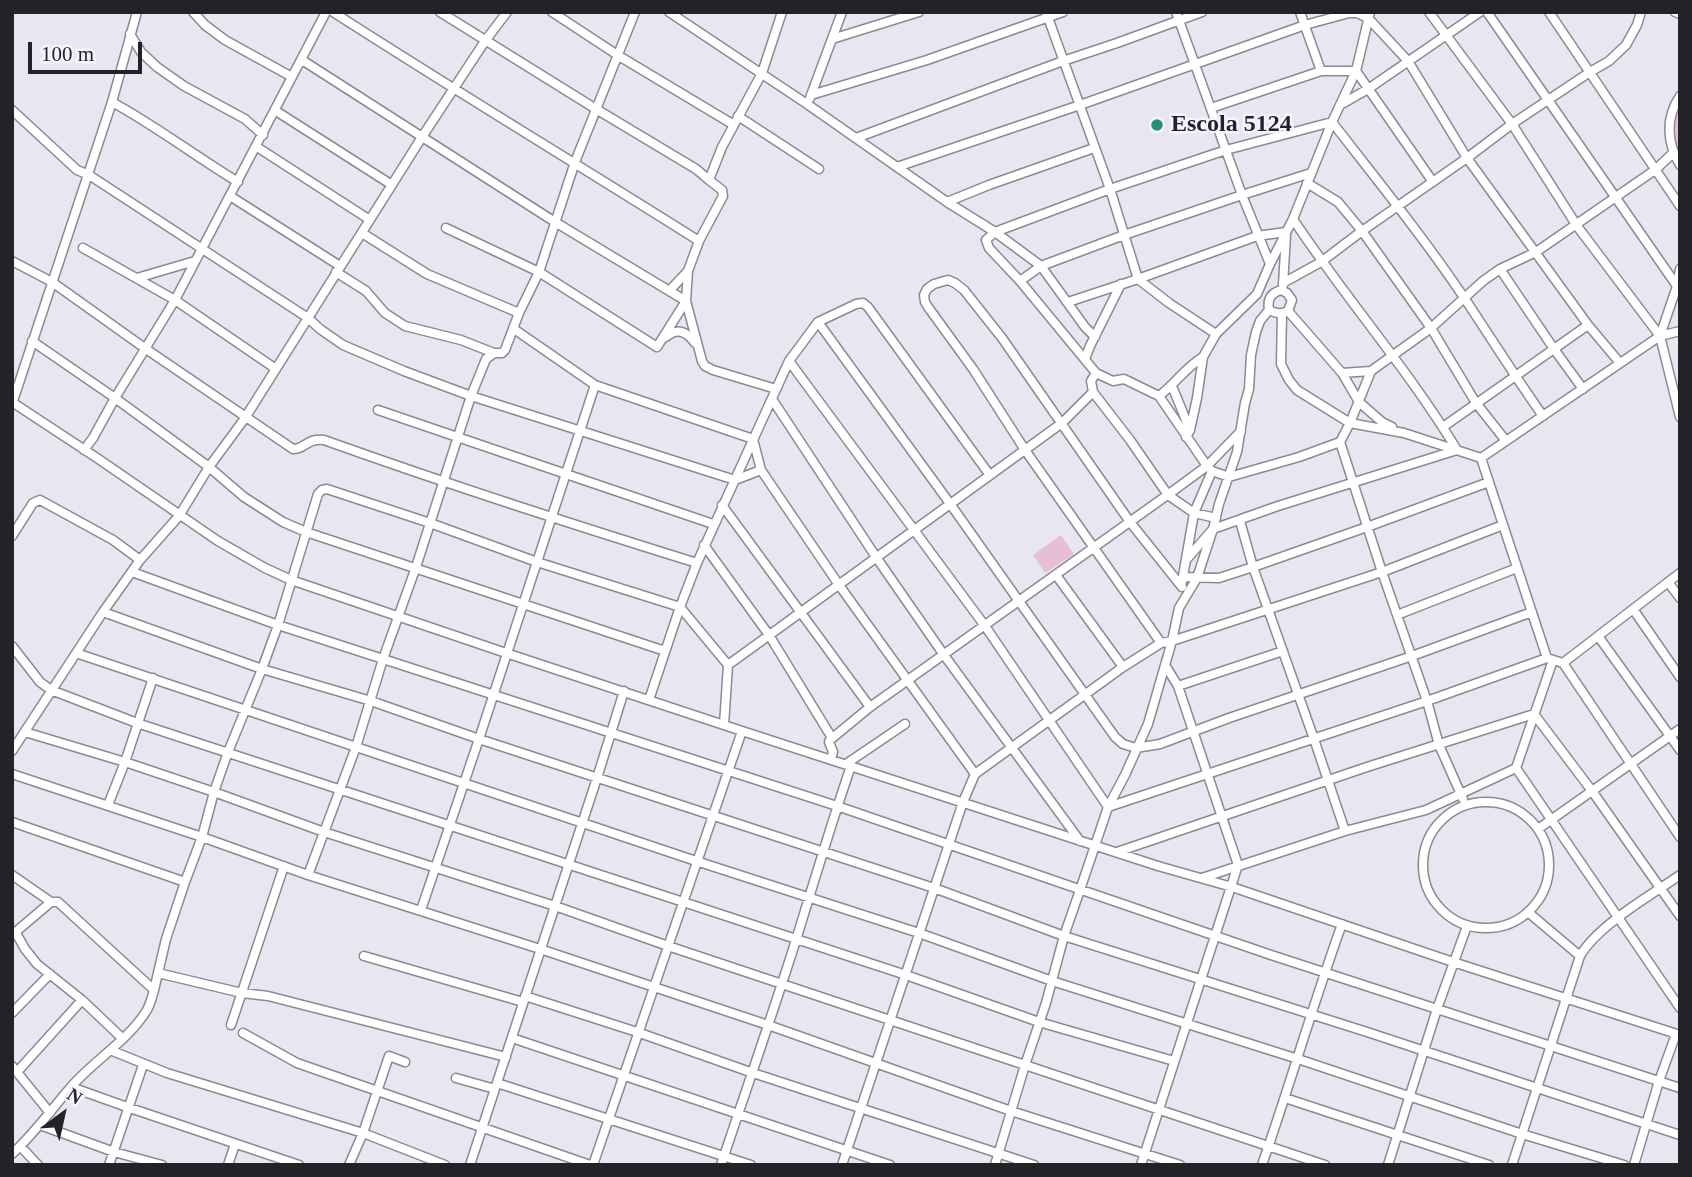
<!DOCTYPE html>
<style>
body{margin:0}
#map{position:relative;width:1692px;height:1177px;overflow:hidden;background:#e8e6f1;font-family:Georgia,serif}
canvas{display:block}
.frame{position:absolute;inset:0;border:14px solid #232327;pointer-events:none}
.north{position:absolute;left:28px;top:1079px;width:70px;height:70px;-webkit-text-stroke:5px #f5f3ff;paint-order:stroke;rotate:33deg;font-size:19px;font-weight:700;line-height:28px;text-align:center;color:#232327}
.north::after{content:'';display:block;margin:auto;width:24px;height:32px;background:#232327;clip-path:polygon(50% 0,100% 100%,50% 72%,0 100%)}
.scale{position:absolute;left:28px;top:42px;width:114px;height:32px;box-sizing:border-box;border:4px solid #232327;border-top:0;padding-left:9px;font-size:21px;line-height:24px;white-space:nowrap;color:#232327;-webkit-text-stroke:5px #f5f3ff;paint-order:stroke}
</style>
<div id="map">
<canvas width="1692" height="1177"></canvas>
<div class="frame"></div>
<div class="north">N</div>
<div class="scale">100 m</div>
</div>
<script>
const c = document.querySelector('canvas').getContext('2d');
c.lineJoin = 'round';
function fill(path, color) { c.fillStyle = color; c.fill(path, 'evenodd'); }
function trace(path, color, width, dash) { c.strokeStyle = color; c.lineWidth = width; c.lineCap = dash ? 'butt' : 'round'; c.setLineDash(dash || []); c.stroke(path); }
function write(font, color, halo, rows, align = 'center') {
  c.font = font + ' Georgia,serif'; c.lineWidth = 5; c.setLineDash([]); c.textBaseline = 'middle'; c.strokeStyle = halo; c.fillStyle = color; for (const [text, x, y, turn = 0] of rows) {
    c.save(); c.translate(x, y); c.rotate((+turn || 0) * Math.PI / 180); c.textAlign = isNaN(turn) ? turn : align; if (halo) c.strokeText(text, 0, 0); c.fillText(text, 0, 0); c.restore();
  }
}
const green = new Path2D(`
 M1680 106V154C1672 138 1672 121 1680 106Z
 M1061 535 1074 554 1045 573 1033 555Z`);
const street = new Path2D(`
 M193 12 205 25 225 40 292 77
 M333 12C454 90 577 164 699 241
 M440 12 596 109 696 169 709 180
 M552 12 619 56 734 125
 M669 12 807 104 947 202 995 232 1041 266 1085 327 1095 337
 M1046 12 1110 189 1138 279 1169 303 1216 334
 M1176 12 1242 195 1270 264
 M1300 12 1321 71
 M1429 12 1512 124 1577 226 1660 336 1680 417
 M1487 12 1677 286 1680 285
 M1549 12 1680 206
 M1675 12 1680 14
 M130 34 141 52 157 67 184 86 245 119 263 135
 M832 39 919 12
 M302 60 555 222 686 301 657 347
 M811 95 927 60 1063 12
 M1680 96C1665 118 1667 143 1680 165
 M810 98 842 12
 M112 102C156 126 195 156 238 182
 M1340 105 1368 89 1480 12
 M1211 108 1321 71H1356L1433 182
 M12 110 77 170 89 175 308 318 320 329 343 345 404 371 471 396 735 480 761 470
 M276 111 392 185
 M738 116 819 169
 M856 138 1063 61 1117 43 1202 12
 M257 147 370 220
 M897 167 1080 105 1305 25 1349 13H1357L1368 18 1408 61 1467 158 1588 325 1620 363
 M1307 183 1338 202 1362 231 1431 328 1476 403 1506 441
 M230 196 340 266
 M947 202 989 185 1094 148
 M446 228 539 272 657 347
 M362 233 427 274 519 313
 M83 248 175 300 276 369
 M12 261 52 282 146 349 293 449C306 449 306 438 324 440 447 484 571 524 697 563
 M1500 269 1554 349 1583 389
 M336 272 366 291 385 313 405 326 461 340 494 353
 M137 278 195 261
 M1020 281 1041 266 1124 235 1242 195 1311 173
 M1283 283 1321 262 1362 231 1467 158 1512 124 1590 72 1609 61 1626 45 1637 25 1641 12
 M1283 285 1286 235
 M670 290 687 272
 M1068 302 1138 279 1257 236 1286 232
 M1288 311 1342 373 1359 402 1382 422 1392 427
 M1282 314 1281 364 1289 380 1297 390 1350 423 1404 433 1481 458
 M818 322 951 505 1115 737 1123 744 1136 748 1160 744 1229 718 1412 656 1532 612
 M1660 336 1677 286 1680 269
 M666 337C678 327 687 332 695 343
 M32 341 115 398 209 467 244 497 283 522 306 532 665 651
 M1085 359 1090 346 1121 284
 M789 361 985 626 1108 807 1427 701 1547 658
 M1096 373 1020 281 989 248 986 240 995 232 1110 189 1226 150 1332 122C1377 180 1424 238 1465 299 1491 338 1516 378 1543 416
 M1342 373 1371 371 1431 328 1483 281 1500 269 1536 252 1655 170 1673 153
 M595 385 753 439 761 470 839 585 975 774 963 802 842 1165
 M1172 386 1190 430
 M776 389 713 370 705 366 702 361 686 301 688 271 699 241 723 196 722 190 709 180 722 147 762 73 782 12
 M1093 392 1130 440 1168 495 1194 513 1216 518
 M1159 396C1175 384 1186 367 1203 357
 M772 399 876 557 944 655 1080 841
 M12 402 97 458 218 541 265 568 291 580 506 653 742 731 1158 866 1232 887 1453 962 1680 1035
 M12 404 112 102 137 12
 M378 410 713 524
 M1443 427 1588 325
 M1186 437 1190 430 1197 398 1203 357 1216 334 1257 294 1270 264 1293 219 1332 122 1356 71 1370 12
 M1340 442 1382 572 1427 701 1439 745 1463 799
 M84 450 93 438 115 398 175 300 326 12
 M1481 458 1547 658 1563 663 1680 573
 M1481 458 1660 336 1680 331
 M722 505 870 707
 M1240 521 1253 567 1314 739 1345 831
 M12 536 33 503 40 500 113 540 140 560
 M704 545 769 635 832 738
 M1186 560 1213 529 1278 506 1457 450C1408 369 1345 298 1293 219
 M132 572 278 625 837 806 1271 955 1680 1088
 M1056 575 1123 667
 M1183 577 1219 578 1253 567 1367 527 1489 482
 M1182 582 1194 513 1212 471
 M1668 582 1680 598
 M1182 587 1130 522 1002 338 964 290 955 283 948 280 934 284 927 289 924 295 925 302 928 307 973 369 1025 450 1161 643 1172 641 1382 572 1503 525
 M1633 609 1680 677
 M103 612 262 669 371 701 479 739 934 888 1064 936 1367 1032 1680 1135
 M1397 615 1517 568
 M1598 636 1680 750
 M12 646 40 682 51 690 137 723 906 975 1039 1022 1174 1061
 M76 653 696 861 919 933 1052 981 1298 1059 1522 1134 1624 1165
 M1563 663 1680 837
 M1165 665 1178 686 1283 651
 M649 700 680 607 697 563 789 361 818 322 856 304 863 303 868 307 989 474
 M724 725 728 665 1062 423 1093 392 1091 381 1096 373 1113 381 1124 379 1159 396 1207 466 1212 471 1229 477 1299 457 1340 442 1350 423 1371 371
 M25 732 125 762 214 792 324 832 555 906 668 946 1325 1165
 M12 751 103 612 140 560 179 516 209 467 245 418 422 137 485 41 507 12
 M831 759 833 752 829 742 830 740 870 707 1173 491 1207 466 1241 431
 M846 764 905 724
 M1516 768 1680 1008
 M12 774 202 837 308 875 540 949 768 1025 1011 1111 1180 1165
 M975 774 1123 667 1161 643
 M1423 865a63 63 0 1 1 126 0a63 63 0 1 1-126 0Z
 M108 805 125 762 153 678
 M12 822 185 882
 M1538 829 1680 729
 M1117 852 1367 767 1534 714 1592 791 1680 916
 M12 875 51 902
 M308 875 356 747 383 659 416 567 471 396 486 359 494 353H502L505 350 519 313 539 272 575 162 635 12
 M1202 878 1345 831 1426 810 1516 768 1553 660
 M421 910 479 739 595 385 514 329
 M1529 913 1580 956
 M16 933 25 949 37 964 82 1000 123 1039
 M12 935 51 902H58L154 990
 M364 956 523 1002
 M525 996 637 1032 753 1073 1034 1165
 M12 1013 50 974
 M231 1025 284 866
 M243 1033 297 1063 590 1165
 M512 1038 890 1165
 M110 1050 167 1073 363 1133 445 1165
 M506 1057 268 996 242 993 158 973 166 939 185 882 202 837 214 792 228 752 262 669 278 625 318 494 322 490 327 489 430 523 537 562 680 607 728 665
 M12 1066 50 1113
 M17 1072 82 1000
 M456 1078 495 1089
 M497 1083 751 1165
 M71 1087 127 1107 299 1165
 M1285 1098 1489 1165
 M40 1125 114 1152 162 1165
 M20 1146 38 1165
 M12 1154C34 1134 51 1110 70 1088 94 1060 128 1041 147 1010 153 999 155 985 158 973
 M109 1165 143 1065
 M228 1165 235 1144
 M349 1165 363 1133 389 1056 405 1062
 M470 1165 597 778 624 691
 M593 1165 742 731
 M721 1165C746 1090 772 1016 796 940 814 882 831 824 851 766
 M995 1165 1025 1065 1046 1003 1064 936 1080 890 1108 807 1125 775 1148 724 1172 641 1179 608 1197 578 1213 529 1219 504 1237 452 1245 403 1249 389 1251 355 1256 332 1260 321 1269 310C1267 299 1271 293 1281 290L1287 293 1292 300 1288 311C1280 315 1276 313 1269 310
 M1141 1165 1238 865 1178 686
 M1262 1165C1290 1085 1313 1004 1342 924
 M1388 1165 1437 1009 1467 926
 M1512 1165 1580 956C1598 925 1650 896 1680 875
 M1634 1165 1659 1081 1676 1034`);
const markers = [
 [1157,125,7,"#239171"]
];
const poiNames = [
 ["Escola 5124",1171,125]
];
fill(green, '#e6bfd5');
trace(street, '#8b8994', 11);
trace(street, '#fff', 8);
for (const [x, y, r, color] of markers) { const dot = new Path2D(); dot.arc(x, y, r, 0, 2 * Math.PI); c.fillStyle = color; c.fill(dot); trace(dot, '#f5f3ff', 2.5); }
write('bold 24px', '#232327', '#f5f3ff', poiNames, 'left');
</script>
